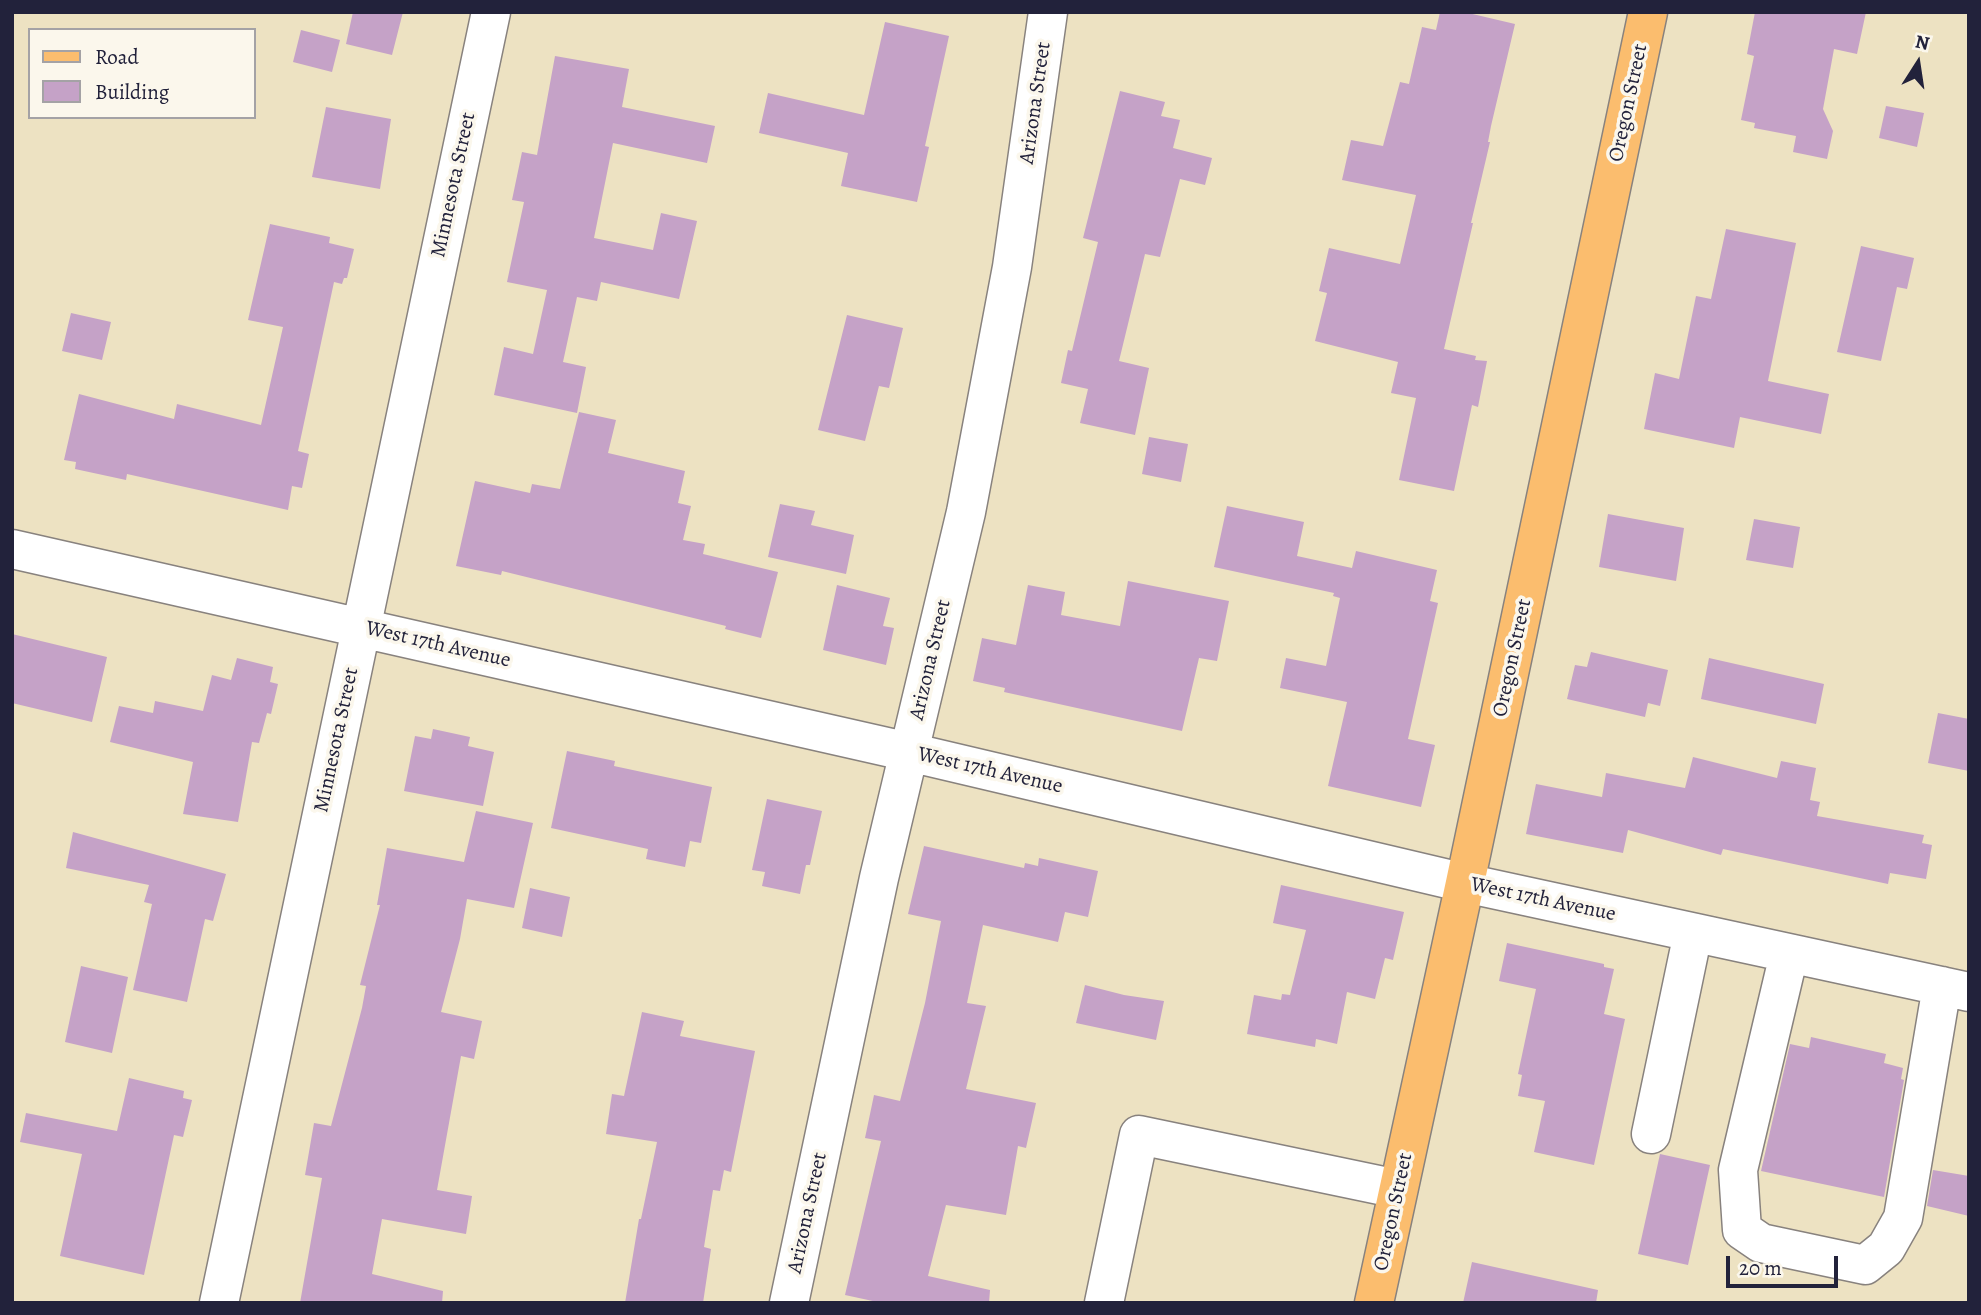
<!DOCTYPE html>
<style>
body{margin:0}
#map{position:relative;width:1981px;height:1315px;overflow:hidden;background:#ede2c2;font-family:Alegreya,serif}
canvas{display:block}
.frame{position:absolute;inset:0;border:14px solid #22223b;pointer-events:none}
.legend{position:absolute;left:28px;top:28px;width:228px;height:91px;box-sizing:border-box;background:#fbf7ec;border:2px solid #a4a2a5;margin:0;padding:9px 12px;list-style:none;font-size:21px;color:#22223b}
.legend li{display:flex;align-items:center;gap:14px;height:35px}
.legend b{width:35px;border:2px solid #a4a2a5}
.north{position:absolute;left:1883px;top:28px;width:70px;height:70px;-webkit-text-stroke:5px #fbf7ec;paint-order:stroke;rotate:12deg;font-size:19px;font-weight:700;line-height:28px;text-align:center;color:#22223b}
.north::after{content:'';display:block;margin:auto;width:24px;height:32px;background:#22223b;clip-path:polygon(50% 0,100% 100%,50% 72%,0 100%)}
.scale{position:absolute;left:1726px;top:1256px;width:112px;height:32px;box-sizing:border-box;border:4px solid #22223b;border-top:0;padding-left:9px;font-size:21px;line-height:24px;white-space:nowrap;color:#22223b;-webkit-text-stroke:5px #fbf7ec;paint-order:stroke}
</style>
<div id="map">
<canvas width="1981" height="1315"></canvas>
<div class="frame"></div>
<ul class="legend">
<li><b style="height:9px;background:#fbbd6e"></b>Road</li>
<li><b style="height:19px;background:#c5a2c7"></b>Building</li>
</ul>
<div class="north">N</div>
<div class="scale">20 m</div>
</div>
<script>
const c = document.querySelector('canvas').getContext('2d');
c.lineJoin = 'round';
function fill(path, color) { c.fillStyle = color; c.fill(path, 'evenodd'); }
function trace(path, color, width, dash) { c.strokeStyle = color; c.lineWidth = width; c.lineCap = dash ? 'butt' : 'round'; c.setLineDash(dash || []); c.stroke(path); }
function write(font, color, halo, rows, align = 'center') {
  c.font = font + ' Alegreya,serif'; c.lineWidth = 7; c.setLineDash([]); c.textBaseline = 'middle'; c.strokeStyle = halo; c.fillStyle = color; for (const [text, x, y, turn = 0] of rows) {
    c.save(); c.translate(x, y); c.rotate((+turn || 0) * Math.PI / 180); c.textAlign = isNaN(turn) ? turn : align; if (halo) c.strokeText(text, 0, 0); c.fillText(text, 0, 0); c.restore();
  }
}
const building = new Path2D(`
 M353 12H403L392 55 346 44Z
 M1440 12H1464L1515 24 1491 126 1488 142H1490L1471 223H1473L1444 349 1476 356 1475 360 1487 361 1478 407 1472 405 1454 491 1399 480 1416 398 1391 393 1398 362 1315 341 1327 293 1319 291 1329 248 1400 264 1416 195 1342 180 1351 140 1383 146 1400 82 1409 84 1422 27 1436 30Z
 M1755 12H1866L1857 54 1834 49 1823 109 1833 131 1827 159 1793 152 1796 136 1754 128 1755 123 1741 120 1754 56 1747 54Z
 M885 22 949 36 925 146 929 147 917 202 841 186 848 153 759 133 768 93 864 115Z
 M301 30 340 40 332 72 293 62Z
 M555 56 629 69 622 107 715 126 707 163 613 143 594 238 653 250 661 213 697 221 679 299 601 282 597 301 577 297 563 362 586 367 577 413 494 395 504 347 533 354 547 290 507 282 524 202 512 200 522 152 537 155Z
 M1120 91 1165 102 1161 116 1180 120 1173 148 1212 158 1205 185 1180 179 1160 257 1145 254 1119 361 1149 368 1135 435 1080 423 1088 389 1061 383 1068 350 1072 351 1098 242 1083 238Z
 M1886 106 1924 113 1917 147 1879 138Z
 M326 107 391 119 380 189 312 177Z
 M270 224 330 237 329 243 354 249 347 278H344L342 284 334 282 298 451 309 454 302 488 292 486 288 510 127 474 126 480 75 469 76 462 64 460 79 394 174 419 177 404 261 425 283 327 248 320Z
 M1726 229 1796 243 1768 381 1829 394 1821 434 1740 417 1734 448 1644 429 1655 373 1679 379 1696 296 1711 299Z
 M1861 246 1914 258 1907 289 1897 287 1881 361 1837 352Z
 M71 313 111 322 102 360 62 351Z
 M847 315 903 328 889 388 879 386 865 441 818 430Z
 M579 412 616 420 608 453 685 471 678 503 691 506 683 540 705 544 703 554 778 572 761 638 725 629 726 626 502 571 501 575 456 566 475 481 530 493 532 484 560 489Z
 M1149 437 1188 444 1181 482 1142 474Z
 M780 504 815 511 811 525 854 535 846 574 768 557Z
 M1227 506 1304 522 1297 556 1352 568 1356 551 1437 570 1430 601 1438 603 1408 739 1435 745 1421 807 1328 786 1347 702 1280 688 1286 658 1326 666 1340 598 1333 596 1334 593 1214 567Z
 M1608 514 1684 528 1676 581 1599 567Z
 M1754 519 1800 527 1793 568 1746 560Z
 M1128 581 1229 601 1217 661 1199 658 1182 731 1004 692 1005 688 973 681 982 638 1016 645 1028 585 1065 592 1061 615 1120 626Z
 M837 585 890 598 883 626 894 628 886 665 823 650Z
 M12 634 107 657 92 722 12 703Z
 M1591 652 1668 670 1660 706 1648 703 1645 717 1567 699 1575 665 1587 667Z
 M237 658 273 667 270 682 278 684 271 714 267 713 259 743 252 742 238 822 183 814 193 762 110 742 119 706 153 713 155 701 203 711 212 675 231 680Z
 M1709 658 1824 684 1816 724 1701 699Z
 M1938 713 1969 719V771L1928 763Z
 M433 729 470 737 468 746 494 752 483 806 404 791 415 736 431 739Z
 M567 751 615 761 614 766 712 787 701 843 690 841 685 867 646 859 648 849 551 828Z
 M1693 757 1777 778 1781 761 1816 768 1810 800 1820 802 1817 816 1924 835 1922 843 1932 845 1926 879 1890 873 1888 884 1723 849 1721 855 1628 830 1623 853 1526 834 1536 784 1602 797 1606 773 1685 788Z
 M767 799 822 811 810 865H806L800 894 762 886 765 872 752 870Z
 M476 811 533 823 514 908 467 899 460 939 441 1012 482 1021 474 1059 461 1056 437 1190 472 1196 466 1234 382 1219 372 1274 443 1291 442 1303H300L322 1178 305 1175 314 1123 331 1126 362 1008 366 986 360 985 380 905H377L387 848 464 862Z
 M73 832 226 874 213 921 205 919 187 1002 133 990 152 904 144 902 149 885 66 868Z
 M924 846 1024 868 1025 863 1038 866 1039 858 1098 871 1088 917 1065 912 1058 942 983 925 967 1003 986 1006 966 1089 1036 1103 1026 1148 1018 1146 1006 1215 946 1205 928 1276 990 1290 989 1303H882L845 1295 881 1141 865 1138 874 1095 900 1101 925 1003 941 921 908 914Z
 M1281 885 1404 912 1393 960 1385 958 1375 999 1347 992 1337 1044 1316 1039 1315 1047 1247 1034 1254 995 1281 1000 1282 994 1290 995 1306 930 1273 923Z
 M530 888 570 897 562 937 522 928Z
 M1507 943 1604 964V967L1614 969 1604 1014 1625 1019 1594 1165 1534 1152 1545 1101 1518 1096 1522 1075 1518 1074 1536 989 1499 981Z
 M81 966 128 977 112 1053 65 1042Z
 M1085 985 1124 995 1164 1001 1156 1040 1076 1023Z
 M642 1012 684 1021 680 1036 755 1051 731 1172 724 1170 720 1191 713 1190 704 1247 711 1249 703 1303H625L639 1219H641L657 1142 606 1134 612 1094 624 1096Z
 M1811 1037 1886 1054 1884 1063 1903 1068 1901 1079 1904 1080 1884 1197 1761 1171 1790 1044 1809 1048Z
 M129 1078 184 1091 183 1098 192 1100 183 1137 174 1135 144 1275 60 1256 82 1154 20 1142 26 1113 117 1131Z
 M1660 1154 1710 1165 1688 1265 1638 1254Z
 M1933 1170 1969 1176V1216L1927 1206Z
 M1472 1262 1598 1290 1596 1303H1463Z`);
const minor = new Path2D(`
 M12 549 909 752 1465 883 1969 992
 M1789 954 1738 1170 1742 1230 1761 1243 1865 1265 1886 1248 1903 1218 1942 986
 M1651 1134 1693 933
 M219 1303 491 12
 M789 1303 879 878 966 512 1012 267 1048 12
 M1104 1303 1139 1135 1398 1189`);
const major = new Path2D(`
 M1374 1303 1465 883 1648 12`);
const streetNames = [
 ["Arizona Street",1036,103,-82],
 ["Oregon Street",1629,103,-78],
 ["Minnesota Street",454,185,-78],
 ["West 17th Avenue",438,645,13],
 ["Oregon Street",1513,658,-78],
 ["Arizona Street",931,660,-77],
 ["Minnesota Street",337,740,-78],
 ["West 17th Avenue",990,771,13],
 ["West 17th Avenue",1543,900,12],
 ["Oregon Street",1394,1212,-78],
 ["Arizona Street",808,1213,-78]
];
fill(building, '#c5a2c7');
trace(minor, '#88827e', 41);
trace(major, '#88827e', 41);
trace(minor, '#fff', 38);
trace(major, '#fbbd6e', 38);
write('21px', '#22223b', '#fbf7ec', streetNames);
</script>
